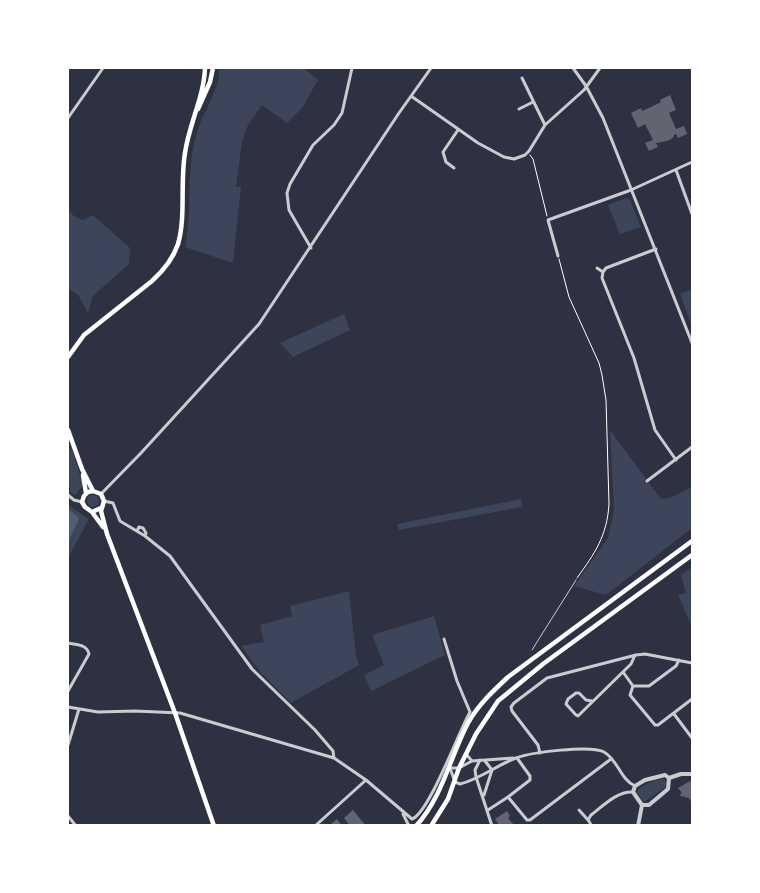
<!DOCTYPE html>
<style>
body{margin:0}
#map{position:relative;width:760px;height:893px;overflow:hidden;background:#2d3142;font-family:"Fira Sans Condensed",sans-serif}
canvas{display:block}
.frame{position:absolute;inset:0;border:69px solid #fff;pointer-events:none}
</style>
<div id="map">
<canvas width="760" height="893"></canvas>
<div class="frame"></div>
</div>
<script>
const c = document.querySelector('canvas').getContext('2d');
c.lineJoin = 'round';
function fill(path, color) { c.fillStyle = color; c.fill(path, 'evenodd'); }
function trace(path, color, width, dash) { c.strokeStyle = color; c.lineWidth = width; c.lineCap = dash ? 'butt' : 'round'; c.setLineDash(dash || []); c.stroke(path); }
const green = new Path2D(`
 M219 68H304L318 80 302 108 287 123 262 105 248 125 242 142 236 187H241L233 263 185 247C193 209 185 167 198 129 204 111 221 87 219 68Z
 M626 198 630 200 641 227 620 234 608 205Z
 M68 210 74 216 83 220 93 215 130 248 129 264 93 296 88 313 78 295 68 288Z
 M692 289V327L680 294Z
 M344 314 350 330 293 357 280 343Z
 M610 430 661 499 672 497 692 487V528L606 595 574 586 608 538 614 509Z
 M68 448 72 449 83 485 75 495 71 493 68 482Z
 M87 501a6 6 0 1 1 12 0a6 6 0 1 1-12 0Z
 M521 499 522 507 399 530 397 524Z
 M68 505 89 519 68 558Z
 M692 567V627L678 595 686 593 681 575Z
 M349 591 356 655 359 665 291 703 262 674 241 646 264 642 260 625 292 616 290 606Z
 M434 616 445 655 371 691 364 675 384 665 372 635Z
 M662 779 665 780 667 783 666 787 644 802 636 792C642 785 654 780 662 779Z`);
const water = new Path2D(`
 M70 510 77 516 79 519 68 542V511Z`);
const building = new Path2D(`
 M670 95 676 110 669 113 676 129 684 126 687 134 678 138 676 134 674 135 673 138 667 141 656 143 658 147 649 151 645 143 653 140 645 124 638 128 631 113 641 108 642 111 651 107 661 102 660 100Z
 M692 780V803L688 797 686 798 684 796 682 797 680 795 682 793 678 788Z
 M353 810 366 826H350L344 818Z
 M507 811 510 816 508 818 515 826H500L495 819Z
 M337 819 342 826H329Z`);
const path = new Path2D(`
 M530 155 533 159 547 216
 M559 259 569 297 599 363 602 375 606 400 609 504C607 536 595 553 577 578`);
const service = new Path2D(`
 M532 650 576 580`);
const minor = new Path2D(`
 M573 68 586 86 603 118 692 343
 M522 78 545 125
 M411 96 478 143 504 157 514 159 525 155 529 151 545 125 584 90 600 68
 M519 109 533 102
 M68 118 103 68
 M454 168 446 162 443 152 458 130
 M676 170 692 214
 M311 248 289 210 287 193 290 184 313 145 334 125 342 113 352 68
 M558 256 548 220 631 190 692 162
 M597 268 603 272 606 268 656 249
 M603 272 602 278 634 358 655 430 676 460
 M647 481 692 447
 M101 494 141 453 259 324 399 113 431 68
 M68 495 74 500 82 502
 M104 501 113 503 120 521 145 536 146 533 143 528 139 527 137 531
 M145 536 170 556 252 669 315 730 333 751 334 758
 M68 643C76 645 87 644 89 654L68 691
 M623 672 633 686
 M633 686 630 695 655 725H658L692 699
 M633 686H649L676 666 679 660
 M592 701 586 700 579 693H576L568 699 566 704 576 715 578 716 631 664 635 655
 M68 707 98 712 135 711 180 713 334 758 366 780 412 819C429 813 459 731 470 712L457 681 444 639
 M674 714 692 738
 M68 745 79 709
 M540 753 538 745 512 711 511 707 514 703 547 678 636 655 645 654 692 663
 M466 754 472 761 513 758
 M517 758 530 776V780L508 797 527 820H530L611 759
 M480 760 475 770 476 777 492 826
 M450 768 455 782 460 784C480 779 497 765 516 758 532 752 590 745 604 752 618 760 620 779 635 786
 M450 768H459L472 761
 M484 795 492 770 485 761
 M488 810 508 797
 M579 810 588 820
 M403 814 409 826
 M68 816 76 826
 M315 826 366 780
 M592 826 588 820 591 815C603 806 617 791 633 792`);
const tertiary = new Path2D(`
 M665 775 669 778 668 789 649 805H642L633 792 635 786 645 780Z
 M669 778 681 774H692
 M638 826 642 805`);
const primary = new Path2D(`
 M198 109 210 82 213 68
 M68 357 84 335 152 281C163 271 173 259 178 244 186 217 180 182 185 153 189 124 204 97 205 68
 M68 430 82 469 93 491
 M83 475 86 493
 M101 508 92 512 85 507 82 502 84 496 88 492 93 491 101 494 104 501 101 511 107 534 175 713 214 826
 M92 512 103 527
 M416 826C443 796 450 757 468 723 478 705 493 691 508 677L692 541
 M431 826 448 799 459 768 476 734 498 701 543 664 692 555`);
fill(green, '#3c4559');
fill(water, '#4f5d75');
fill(building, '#626471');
trace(path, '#fff', 1);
trace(service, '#caccd0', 1);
trace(minor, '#caccd0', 3);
trace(tertiary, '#caccd0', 4);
trace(primary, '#fff', 4.5);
</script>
